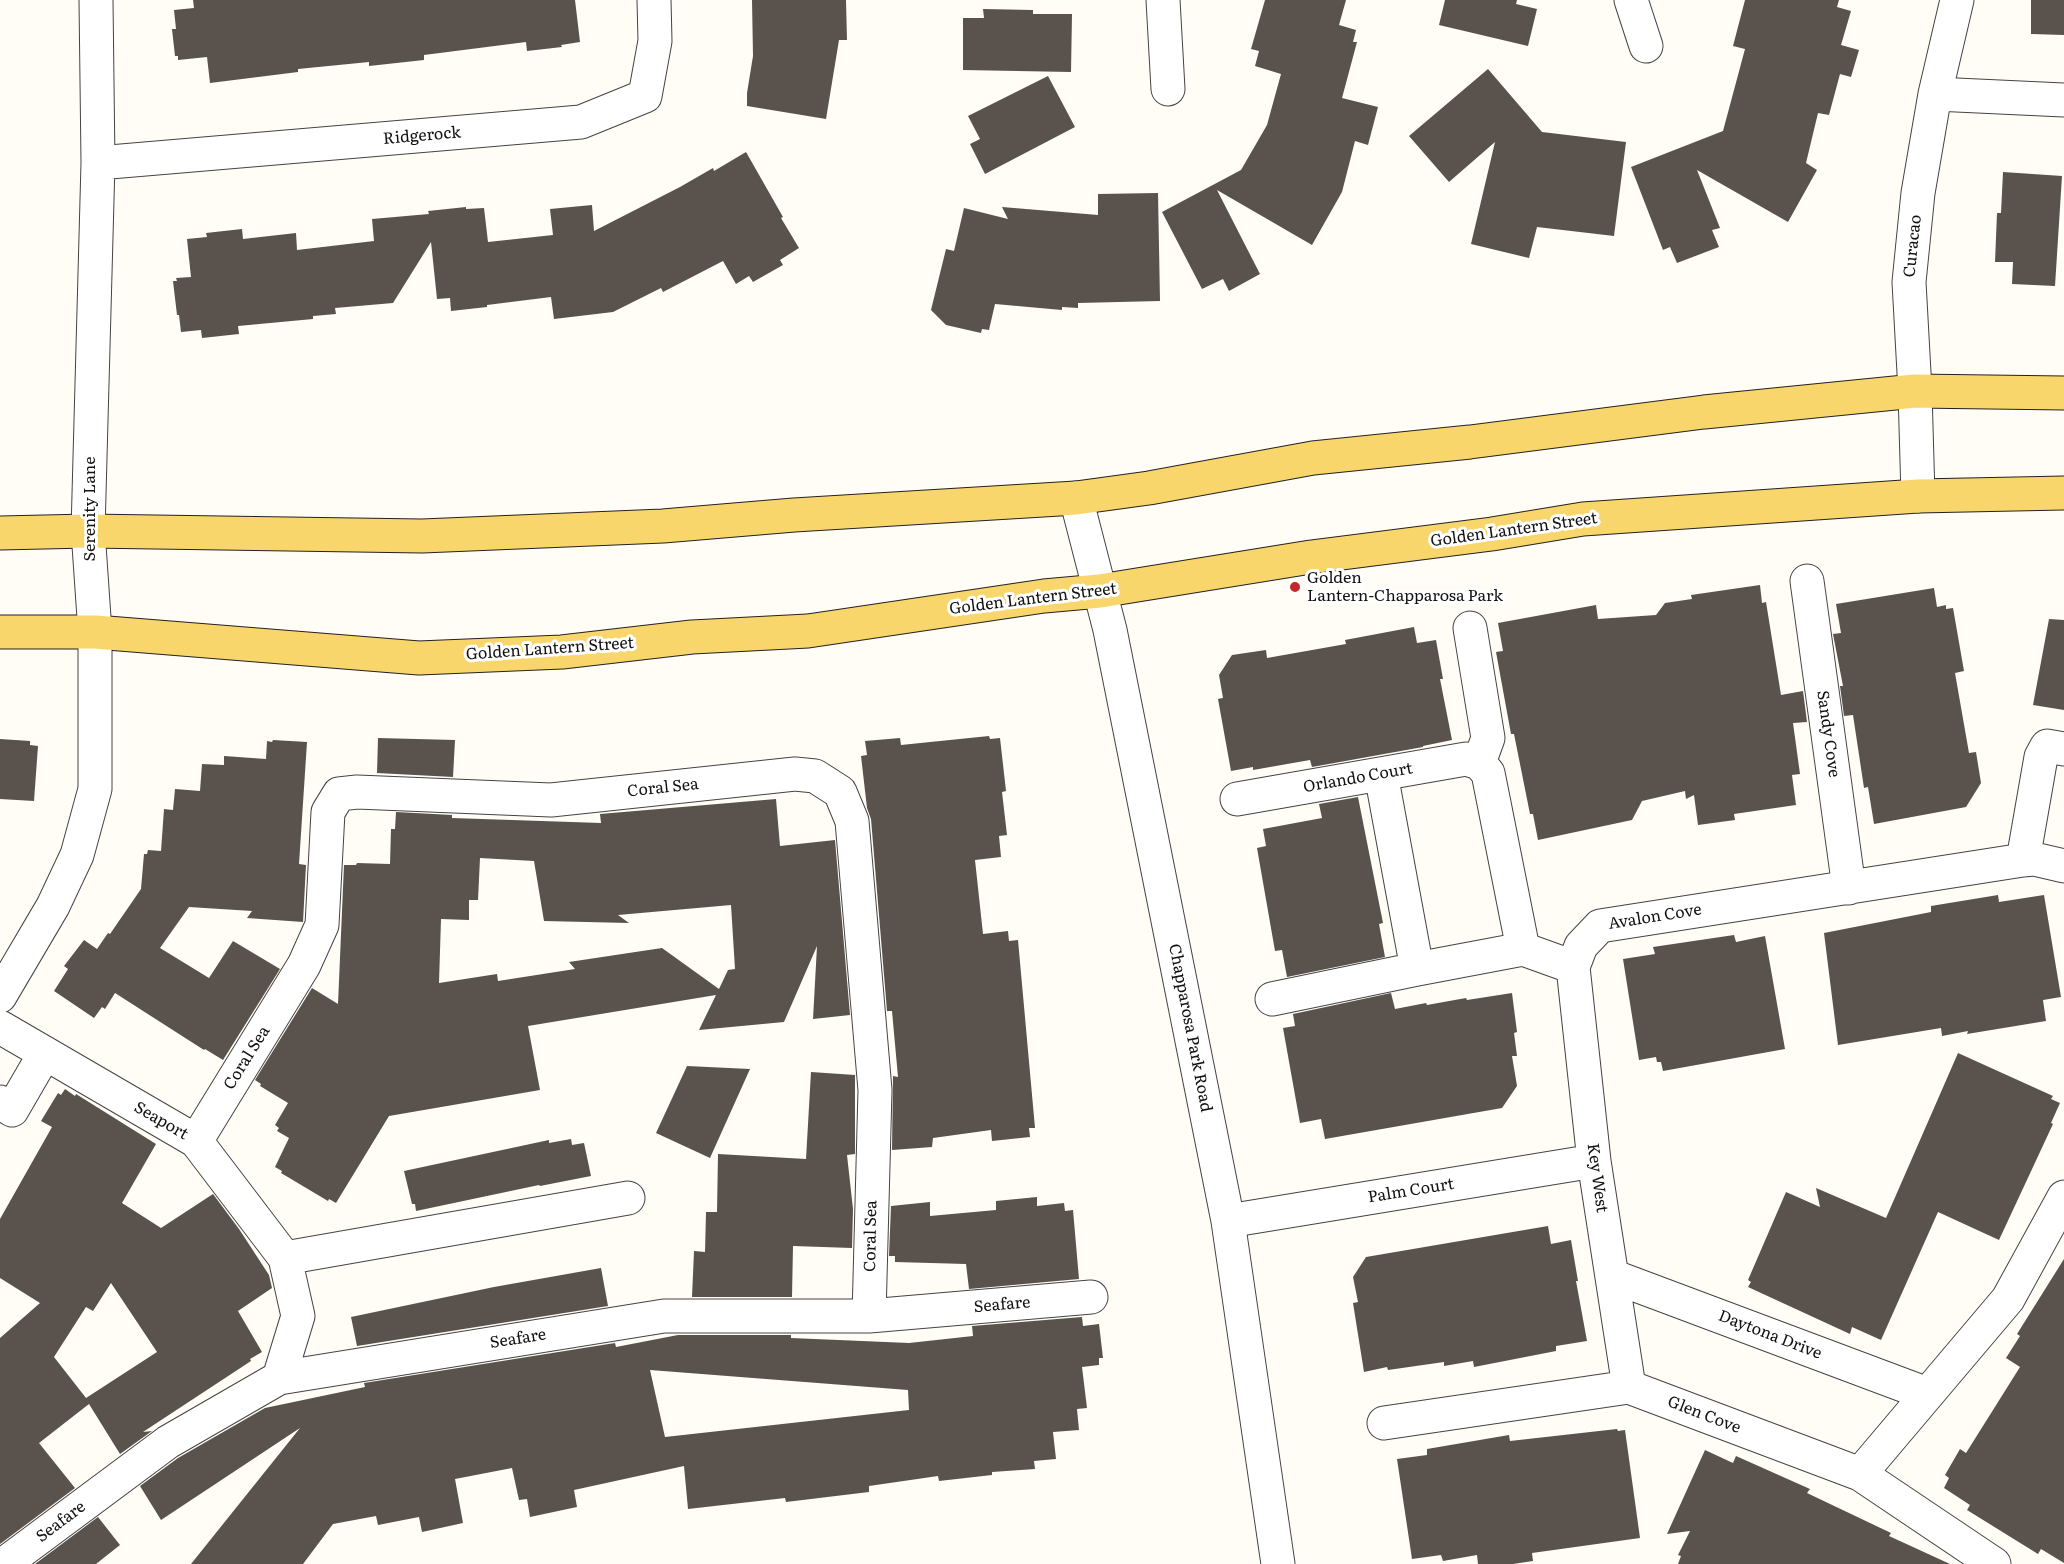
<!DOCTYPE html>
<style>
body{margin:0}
canvas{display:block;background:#fffdf5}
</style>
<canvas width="2064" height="1564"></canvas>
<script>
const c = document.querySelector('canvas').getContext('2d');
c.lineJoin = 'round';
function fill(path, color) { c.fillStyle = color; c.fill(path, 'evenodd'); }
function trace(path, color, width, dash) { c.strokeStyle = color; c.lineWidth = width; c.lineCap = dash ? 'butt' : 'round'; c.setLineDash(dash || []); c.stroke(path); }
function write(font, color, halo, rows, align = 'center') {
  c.font = font + ' Literata,serif'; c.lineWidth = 6; c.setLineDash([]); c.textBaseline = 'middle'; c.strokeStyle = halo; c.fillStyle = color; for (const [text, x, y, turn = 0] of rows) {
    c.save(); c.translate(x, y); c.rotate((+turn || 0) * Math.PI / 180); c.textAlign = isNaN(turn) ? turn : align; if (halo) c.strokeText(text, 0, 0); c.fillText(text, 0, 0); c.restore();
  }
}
const building = new Path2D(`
 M193 0H575L580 42 561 45 562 47 527 51 526 42 424 55V60L369 66V62L298 69V72L210 83 207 57 178 60V56H175L172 29H176L174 10 194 8Z
 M752 0H846L847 40H839L826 119 747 106V93L753 56Z
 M1265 0H1346L1339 25 1356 30 1353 42H1357L1342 98 1378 107 1368 145 1355 141 1342 192 1312 245 1217 190 1260 274 1229 291 1223 279 1202 289 1162 212 1241 170 1267 125 1281 74 1255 66 1259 51 1251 49Z
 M1445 0H1517L1516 4 1537 9 1528 46 1439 25Z
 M1745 0H1839L1837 7 1851 11 1841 45 1859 50 1851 77 1840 74 1829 115 1818 113 1806 163 1817 170 1788 222 1697 170 1720 228 1712 230 1719 247 1677 263 1670 247 1663 250 1631 167 1723 131 1745 49 1733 46Z
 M2031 0H2064V35L2031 34Z
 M983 9 1033 10V14H1072L1071 72 963 70V18H984Z
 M1488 69 1542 132 1626 142 1614 236 1537 227 1529 258 1471 244 1495 142 1449 182 1409 136Z
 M1048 76 1075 127 985 174 970 144 980 139 968 116Z
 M746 152 783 217 781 218 799 248 780 260 783 265 753 282 749 276 736 284 723 261 663 292 661 288 613 312 554 319 551 297 487 305V307L451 311 450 298 437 299 431 242 393 303 335 308 336 314 313 316V319L238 326 239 334 202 338 201 330 181 332 179 315H177L173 281H177L176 278 191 277 187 239 207 237 206 233 242 229 243 239 296 233 297 250 374 241 372 219 429 214 428 211 466 207V209L484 208 488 242 553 235 550 209 592 205 594 231 680 187 713 168 714 171Z
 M2003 172 2062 176 2055 286 2012 284 2013 262H1995L1997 213H2001Z
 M1158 193 1160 301 1078 303V308L1062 307V310L995 304 989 330 982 329 981 333 946 325 931 310 946 249 954 251 964 208 1008 219 1002 207 1098 215V194Z
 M1760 585 1762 603 1766 602 1781 695 1803 691 1807 722 1793 723 1800 774 1792 775 1796 805 1734 814 1735 820 1698 825 1694 795 1686 799 1685 791 1642 801 1632 820 1538 840 1533 814H1530L1514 734H1511L1496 652 1503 651 1498 623 1596 605 1598 619 1656 615 1665 603 1692 599 1691 595Z
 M1934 588 1937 607 1946 605V609L1953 608 1964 671 1955 673 1969 753 1976 752 1981 783 1966 807 1874 824 1868 787 1864 788 1853 715 1844 716 1840 686H1843L1833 634 1841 633 1836 604Z
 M2049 619 2064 620V710L2033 705Z
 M1414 627 1417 643 1436 640 1443 679H1440L1452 740 1423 746V747L1312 767 1310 760 1253 770V767L1231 771 1218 699 1223 698 1219 675 1232 655 1266 650 1267 658 1346 644 1345 640Z
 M989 736 990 739 1000 738 1006 791 1002 792 1007 835 999 836 1001 857 975 860 983 934 1008 931 1009 941 1018 940 1035 1128H1029L1030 1137 992 1141 991 1130 933 1138 932 1147 892 1150 893 1076 898 1077 892 1011H887L871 819 867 808 861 756 867 755 865 741 900 738 901 745Z
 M378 738 455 740 453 777 377 773Z
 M0 739 30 741V745L38 746 34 801 0 799Z
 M273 740 307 742 299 864 306 865 303 922 247 918 252 911 189 907 160 948 209 978 233 941 280 969 223 1060 205 1049 204 1050 115 993 105 1009 102 1007 94 1018 54 991 68 969 64 966 84 940 97 949 108 933 110 934 141 889 144 854H147L148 850 161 851 164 809 173 810 175 789 200 791 202 764 224 765V756L266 759 267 741 272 742Z
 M1358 797 1383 923 1379 924 1385 957 1287 977 1282 950 1275 951 1257 848 1266 846 1263 829 1322 818 1319 804Z
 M776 799 780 846 835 840 850 1015 813 1019 817 946 784 1022 699 1030 716 995 528 1026 540 1090 389 1116 336 1203 329 1199 328 1201 281 1173 282 1171 275 1167 289 1138 277 1131 279 1128 275 1125 288 1103 260 1086 261 1084 255 1080 312 988 338 1004 344 865H356L357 863 390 864 391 829H395L396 812 452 815V818L601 823 600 814ZM480 858 534 861 544 921 629 923 618 915 731 905 735 969 728 970 719 989 662 948 569 962 575 969 498 981 497 974 439 983 441 919 469 920V900H478Z
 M1998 895 1999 902 2044 895 2061 997 2043 1000 2046 1021 1967 1034 1968 1031 1942 1036 1941 1028 1838 1045 1824 933 1931 912V906Z
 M1734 935 1736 942 1765 936 1785 1049 1663 1071 1661 1062H1657L1656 1057 1639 1060 1623 959 1655 954 1653 947Z
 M1391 993 1395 1009 1426 1003 1427 1005 1466 998 1467 1000 1512 993 1517 1032 1514 1033 1517 1056H1512L1517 1086 1502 1108 1325 1139 1321 1119 1300 1123 1283 1028 1295 1026 1293 1014Z
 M1958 1053 2053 1096 2051 1099 2060 1103 2051 1123 2053 1124 1999 1240 1938 1212 1881 1340 1852 1327 1850 1334 1748 1287 1751 1282 1748 1280 1786 1192 1820 1207 1816 1188 1886 1218Z
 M687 1066 750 1069 710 1158 656 1133Z
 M811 1072 855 1075V1154L847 1155 853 1209 852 1248 793 1246 792 1297H692L694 1251 705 1252 706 1212H717L718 1154 806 1159Z
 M65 1089 75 1096 76 1094 156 1144 122 1203 161 1228 213 1194 239 1229 269 1275 272 1288 238 1311 262 1352 250 1359 251 1361 143 1432 152 1431 120 1454 89 1404 39 1443 75 1488 0 1544V1338L40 1303 0 1278V1219L52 1127 41 1121 58 1093 61 1095ZM111 1283 157 1352 86 1398 54 1357 86 1307 93 1311Z
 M571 1139 572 1145 584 1143 591 1176 540 1186 539 1185 416 1211 415 1204H412L404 1171 549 1140V1143Z
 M1037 1197V1206L1064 1203 1065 1211 1073 1210 1079 1279 969 1289 966 1264 895 1262V1256H889L891 1206 930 1202V1216L996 1210V1201Z
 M1548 1226 1551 1244 1571 1240 1578 1281H1576L1587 1341 1556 1346V1351L1474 1367 1473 1361 1444 1366V1362L1388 1370 1387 1367 1364 1372 1353 1303 1358 1302 1353 1277 1366 1257Z
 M2064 1259V1563L2041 1549 2038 1554 1967 1510 1970 1505 1944 1488 1949 1478 1945 1475 1960 1449 1966 1453 2020 1367 2006 1358 2020 1336 2017 1334Z
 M601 1268 608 1306 357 1346 351 1317 494 1287Z
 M1082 1317 1083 1326 1099 1324 1103 1358H1099V1365L1082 1367 1087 1408 1077 1409 1079 1430 1053 1432 1056 1459 1034 1461 1035 1469 992 1472V1475L939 1481 938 1476 869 1486V1492L786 1502 785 1498 688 1509 684 1466 574 1490 577 1507 530 1517 527 1499 519 1500 512 1468 455 1479 463 1523 422 1532 419 1517 378 1525 376 1516 333 1524 303 1564H191L300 1428 161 1520 140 1486 178 1458 265 1408 365 1387 364 1383 615 1343 616 1347 678 1335H791V1338L909 1343 973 1336 972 1326ZM650 1370 908 1390 909 1410 665 1437Z
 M1617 1429 1618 1431 1625 1430 1640 1538 1532 1553 1533 1561 1513 1564H1478L1477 1555 1443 1561 1441 1555 1412 1559 1397 1459 1427 1455V1449L1509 1435 1510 1441Z
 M1705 1450 1733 1463 1736 1456 1810 1489 1807 1493 1891 1533 1889 1536 1950 1564H1678L1681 1556 1678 1555 1690 1531 1667 1534Z
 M98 1517 120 1545 96 1564H35Z`);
const minor = new Path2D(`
 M1163 0 1168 89
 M1631 0 1646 46
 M1935 94 2064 100
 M98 163 581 122 645 96 655 41 654 0
 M1918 496 1915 391 1909 282 1918 193 1935 94 1957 0
 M1076 498 1110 630 1228 1221 1278 1564
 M1807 581 1849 888
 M1470 628 1488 738 1479 763
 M1479 763 1488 773 1523 949
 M1381 774 1417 969
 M1237 799 1466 759 1479 763
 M2023 860 2041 757 2047 746 2064 749
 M0 996 53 906 77 855 95 789V632L88 531 98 163 96 0
 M1272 999 1417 969 1523 949 1573 967
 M0 1027 196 1141 285 1258 628 1198
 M0 1102 12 1110 45 1053
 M196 1141 304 965 322 925 328 812 339 794 357 792 551 800 795 774 815 776 840 792 852 821 875 1090 869 1316
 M1228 1221 1594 1161
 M1612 1276 1927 1394
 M279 1378 298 1316 285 1258
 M1629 1387 1594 1161 1573 967 1581 946 1600 926 2023 860 2034 859 2064 866
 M1384 1423 1629 1387 1860 1474 1994 1564
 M1860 1474 2008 1299 2064 1197
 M4 1564 168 1442 279 1378 664 1316H869L1091 1297`);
const major = new Path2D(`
 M0 533 88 531 422 536 663 526 794 515 1076 498 1149 488 1313 458 1470 442 1704 412 1915 391 2064 393
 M0 632H95L419 658 562 652 692 637 808 631 1044 596 1100 591 1311 557 1492 534 1583 519 1918 496 2064 493`);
const markers = [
 [1295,587,6,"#c4262e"]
];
const streetNames = [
 ["Ridgerock",422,136,-5],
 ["Curacao",1913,246,-84],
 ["Serenity Lane",90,509,-90],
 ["Golden Lantern Street",1514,530,-8],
 ["Golden Lantern Street",1033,599,-7],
 ["Golden Lantern Street",550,649,-4],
 ["Sandy Cove",1828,734,82],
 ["Orlando Court",1358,778,-10],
 ["Coral Sea",663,788,-6],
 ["Avalon Cove",1655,917,-9],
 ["Chapparosa Park Road",1190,1028,79],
 ["Coral Sea",247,1058,-58],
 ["Seaport",161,1121,30],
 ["Key West",1597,1178,82],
 ["Palm Court",1411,1191,-9],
 ["Coral Sea",871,1236,-89],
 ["Seafare",1002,1305,-5],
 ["Daytona Drive",1770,1335,21],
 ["Seafare",518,1339,-9],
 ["Glen Cove",1704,1415,21],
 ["Seafare",61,1522,-37]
];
const poiNames = [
 ["Golden",1307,578],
 ["Lantern-Chapparosa Park",1307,596]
];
fill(building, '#5a524d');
trace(minor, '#444', 35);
trace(major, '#222', 35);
trace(minor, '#fff', 33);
trace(major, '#f9d66b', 33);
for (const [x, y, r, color] of markers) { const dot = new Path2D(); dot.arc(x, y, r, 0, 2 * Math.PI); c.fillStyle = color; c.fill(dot); trace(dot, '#fff', 2); }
write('16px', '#111', '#fff', streetNames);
write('16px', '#111', '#fff', poiNames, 'left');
</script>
